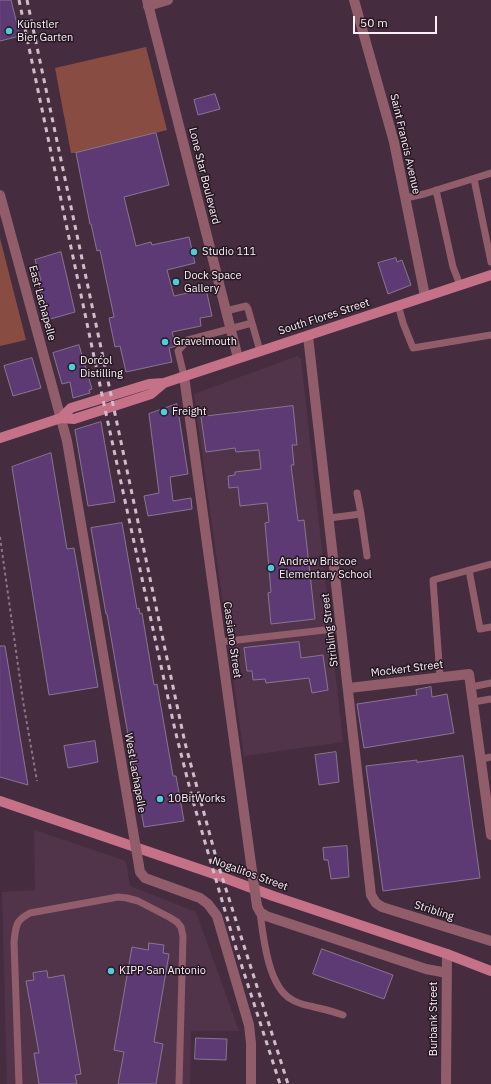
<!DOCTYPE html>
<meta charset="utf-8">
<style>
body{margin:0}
#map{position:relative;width:491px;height:1084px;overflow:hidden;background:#452d3f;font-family:"IBM Plex Sans",sans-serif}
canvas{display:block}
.scale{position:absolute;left:353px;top:16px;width:84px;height:18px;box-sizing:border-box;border:2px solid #fdedf8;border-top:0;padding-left:5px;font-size:12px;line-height:14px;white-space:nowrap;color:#fdedf8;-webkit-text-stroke:3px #241921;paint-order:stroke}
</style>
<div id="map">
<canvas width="491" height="1084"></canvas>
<div class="scale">50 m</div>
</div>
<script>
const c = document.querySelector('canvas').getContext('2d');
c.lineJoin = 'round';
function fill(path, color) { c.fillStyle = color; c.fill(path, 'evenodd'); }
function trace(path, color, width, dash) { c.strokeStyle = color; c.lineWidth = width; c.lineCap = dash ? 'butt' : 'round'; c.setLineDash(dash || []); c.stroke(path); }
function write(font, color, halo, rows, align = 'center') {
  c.font = font + ' "IBM Plex Sans",sans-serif'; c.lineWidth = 3; c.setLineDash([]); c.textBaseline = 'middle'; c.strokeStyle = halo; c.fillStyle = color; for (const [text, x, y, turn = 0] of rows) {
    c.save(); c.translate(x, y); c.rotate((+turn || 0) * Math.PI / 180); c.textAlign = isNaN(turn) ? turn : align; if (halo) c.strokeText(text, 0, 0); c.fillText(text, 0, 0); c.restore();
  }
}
const built = new Path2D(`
 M297 356 301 359 343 742 244 756 194 394Z
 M34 830 126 861 130 886 196 912 239 1031H191L190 1084H7L2 892 35 890Z`);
const green = new Path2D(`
 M146 47 167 130 76 153H71L55 68Z
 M0 238 26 340 0 346Z`);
const building = new Path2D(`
 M0 0H11L20 36 0 41Z
 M215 94 220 109 198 115 194 100Z
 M156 133 169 185 124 197 136 246 151 242 152 245 189 237 195 263 167 270 174 296 206 289 212 316 200 318 201 326 172 332 176 346 169 348 172 362 126 372 120 346 115 347 109 318 114 317 100 250 97 251 91 224H90L76 153Z
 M61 252 75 312 47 320 38 281 41 280 35 260Z
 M396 258 397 262 402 260 411 285 388 294 378 263Z
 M79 345 92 389 89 390 90 393 73 398 70 382 62 384 53 353Z
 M32 358 41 388 13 396 4 366Z
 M177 404 188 474 170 477 173 501 191 498 192 509 148 516 144 496 159 493 149 414Z
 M293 406 297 445H292L294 465H291L298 521 304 520 315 619 271 624 268 593 271 592 265 523 269 522 267 503 240 506 238 487 229 488 228 476 235 475V472L261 469 259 450 236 452 235 448 206 452 201 417Z
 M101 422 115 502 88 506 75 430Z
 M51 453 67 549 74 548 98 687 49 695 12 467Z
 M122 523 137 609 139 608 140 614 142 613 154 685 157 684 173 776H176L184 821 144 827 107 614H106L91 528Z
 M299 642 301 658 323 655 328 690 312 693 309 678 266 683 265 679 253 680 252 671H247L244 648Z
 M0 646H5L28 785 0 777Z
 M431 687 432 697 447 694 454 733 364 748 357 704 417 695 416 690Z
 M95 741 98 762 68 768 64 746Z
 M336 752 339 782 319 785 315 755Z
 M463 756 480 878 383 891 366 766 417 760V762Z
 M347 846 349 877 331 879 328 860H324L323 848Z
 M149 943 164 945 163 953 169 954 154 1042 163 1044 156 1084H118L124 1052 114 1050 132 947 148 950Z
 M322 949 393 975 384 999 313 974Z
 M47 971 48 978 64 975 81 1074 75 1075 77 1084H39L34 1053H39L26 981 34 980 33 973Z
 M196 1038 227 1039 226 1060 195 1059Z`);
const path = new Path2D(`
 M0 537 23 701 37 781`);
const lane = new Path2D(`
 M474 179 491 262
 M436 190 453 267 460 285
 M406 198 424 194 491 173
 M398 305 403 323 413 348 491 335
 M226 311 246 306 248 309 260 351
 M184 376 178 351 188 340 252 323
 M357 493 361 514
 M329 518 361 514 367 556
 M469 570 480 629 491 627
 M220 642 342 628
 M440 677 433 580 491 564
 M471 687 491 683
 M473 702 491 699
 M481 759 491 757
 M260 912C263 936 268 986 291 999 298 1004 306 1005 314 1007 324 1009 334 1012 343 1015
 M19 1084 14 942C16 926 15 921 30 913L118 897 127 898 138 901 169 917 177 922 181 927 183 936 179 1084`);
const street = new Path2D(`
 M147 0 238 358
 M354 0 394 142 425 296
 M148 6 168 0
 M0 195 67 441 133 831
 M308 336 371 895 376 903 382 907 491 941
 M184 376 252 871
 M349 688 469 674 491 835
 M139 866 140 872 145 878 200 898 208 904 217 916 249 1025 251 1043V1084
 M257 906 260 912 266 916 426 969 447 973
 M446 1084 447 954`);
const secondary = new Path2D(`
 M61 418 74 419 105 409 151 394 164 383
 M0 438 61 418 71 408 149 384 164 383 491 275
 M0 801 214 874 273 896 447 954 491 971`);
const rail = new Path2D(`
 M19 0 105 409 175 730 193 801 235 945 280 1084
 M27 0 185 743 217 861 288 1084`);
const streetBridge = new Path2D(`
 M133 831 139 866
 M252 871 257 906`);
const markers = [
 [9,31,4,"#52cbd9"],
 [194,252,4,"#52cbd9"],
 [176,282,4,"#52cbd9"],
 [165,342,4,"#52cbd9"],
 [72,367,4,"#52cbd9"],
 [164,412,4,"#52cbd9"],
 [271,568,4,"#52cbd9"],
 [160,799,4,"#52cbd9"],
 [111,971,4,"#52cbd9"]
];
const poiNames = [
 ["Künstler",17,25],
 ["Bier Garten",17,38],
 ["Studio 111",202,252],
 ["Dock Space",184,276],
 ["Gallery",184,289],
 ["Gravelmouth",173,342],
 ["Dorćol",80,361],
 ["Distilling",80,374],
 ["Freight",172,412],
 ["Andrew Briscoe",279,562],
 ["Elementary School",279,575],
 ["10BitWorks",168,799],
 ["KIPP San Antonio",119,971]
];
const streetNames = [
 ["Saint Francis Avenue",405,144,77],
 ["Lone Star Boulevard",204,176,76],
 ["East Lachapelle",42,303,75],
 ["South Flores Street",324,317,-18],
 ["Stribling Street",330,630,-97],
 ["Cassiano Street",232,640,82],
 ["Mockert Street",407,669,-7],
 ["West Lachapelle",135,773,80],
 ["Nogalitos Street",250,874,20],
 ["Stribling",434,911,18],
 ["Burbank Street",434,1019,-90]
];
fill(built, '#52344a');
fill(green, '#894c43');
fill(building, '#5d3a74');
trace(building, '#867692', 1);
trace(path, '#8b7685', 2, [3, 3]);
trace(lane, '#925d6b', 7);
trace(street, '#925d6b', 10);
trace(secondary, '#c57188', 10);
trace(rail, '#cfbdca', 3, [5, 5]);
trace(streetBridge, '#925d6b', 10);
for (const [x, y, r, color] of markers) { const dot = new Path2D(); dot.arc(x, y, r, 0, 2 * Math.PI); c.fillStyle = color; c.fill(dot); trace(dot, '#241921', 1.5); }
write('11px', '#fdedf8', '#241921', poiNames, 'left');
write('11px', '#fdedf8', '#241921', streetNames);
</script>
